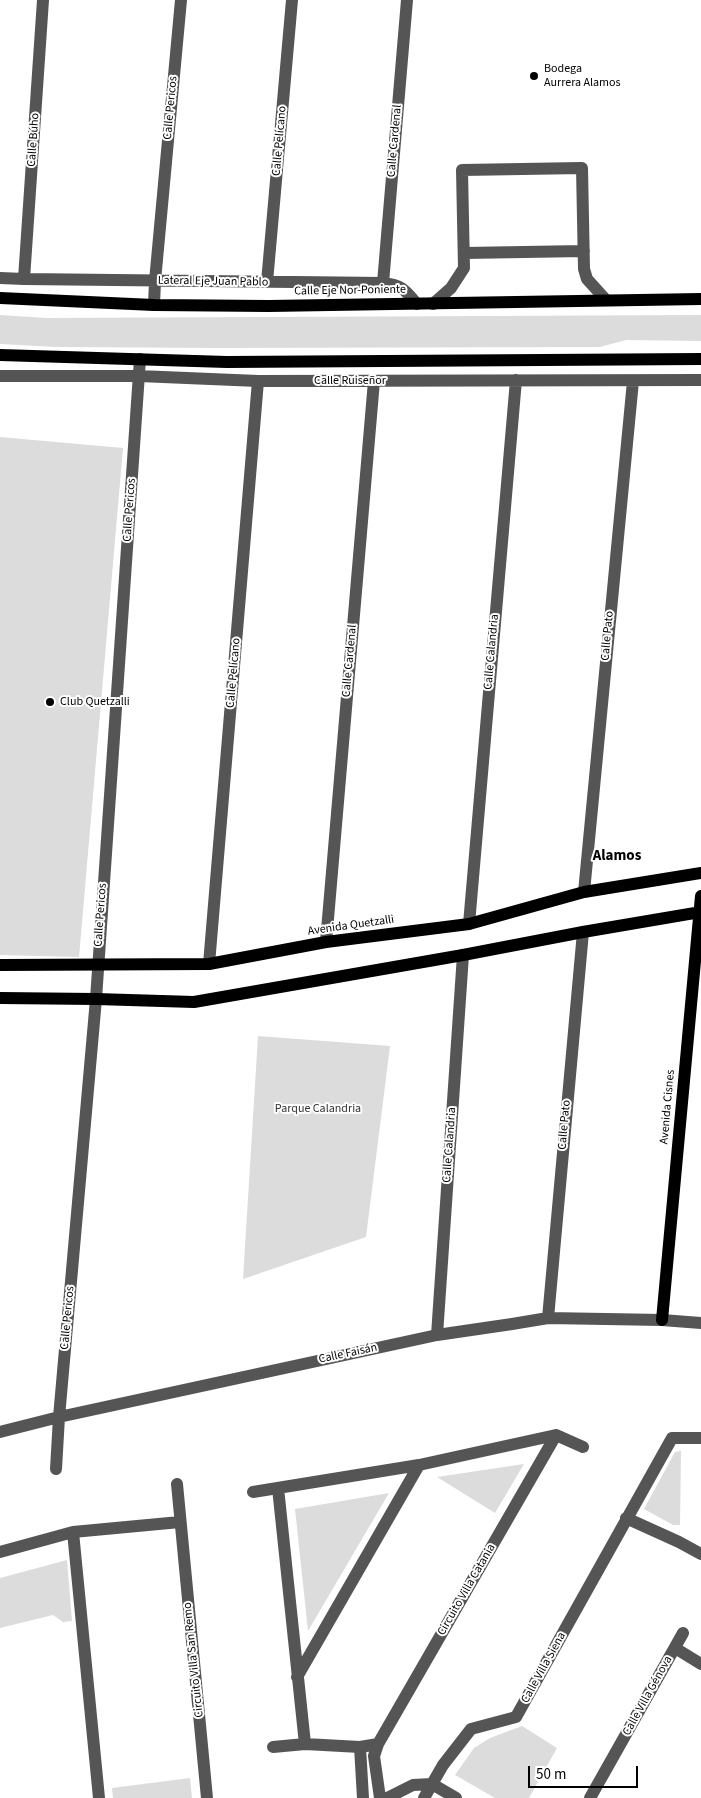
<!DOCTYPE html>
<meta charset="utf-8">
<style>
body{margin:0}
#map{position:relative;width:701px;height:1798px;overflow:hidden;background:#fff;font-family:"Source Sans 3",sans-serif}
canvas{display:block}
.scale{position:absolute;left:528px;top:1766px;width:110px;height:22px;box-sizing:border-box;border:2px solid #000;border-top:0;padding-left:6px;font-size:15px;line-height:18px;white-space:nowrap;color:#000;-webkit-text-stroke:4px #fff;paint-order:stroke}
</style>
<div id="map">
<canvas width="701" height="1798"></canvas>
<div class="scale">50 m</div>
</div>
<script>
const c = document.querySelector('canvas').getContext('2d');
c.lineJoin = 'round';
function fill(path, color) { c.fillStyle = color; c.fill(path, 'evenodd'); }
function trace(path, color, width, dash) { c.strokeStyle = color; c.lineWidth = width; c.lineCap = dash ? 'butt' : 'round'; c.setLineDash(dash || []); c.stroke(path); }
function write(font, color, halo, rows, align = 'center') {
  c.font = font + ' "Source Sans 3",sans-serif'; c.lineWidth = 4; c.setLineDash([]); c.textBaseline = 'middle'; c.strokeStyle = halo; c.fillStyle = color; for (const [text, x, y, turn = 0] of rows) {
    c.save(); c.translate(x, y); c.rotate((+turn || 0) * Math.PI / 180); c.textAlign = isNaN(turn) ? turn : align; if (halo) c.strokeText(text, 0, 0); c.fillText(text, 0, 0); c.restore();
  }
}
const green = new Path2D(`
 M0 315 46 318 701 315V341L626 340 600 347 217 348 56 347 0 344Z
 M0 437 123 448 79 957 0 955Z
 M258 1036 390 1046 366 1237 243 1279Z
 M681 1451 680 1525H673L644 1509 675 1452Z
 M524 1464 495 1513 437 1477Z
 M389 1493 308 1631 295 1509Z
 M67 1560 72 1621 63 1622 53 1615 0 1628V1578Z
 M522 1726 557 1748 529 1798H495L455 1775 474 1748 490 1738Z
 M190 1778 192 1798H113L112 1788Z`);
const minor = new Path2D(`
 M464 253 584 251
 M0 278 24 279 383 283C402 285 405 290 417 304
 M24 279 43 0
 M267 282 292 0
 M383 283 407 0
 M433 304 451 288 464 268 462 170 582 168 584 269 587 279 606 300
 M154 305 155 281 181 0
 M0 376H139L258 381 701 380
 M584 892 633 381
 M469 924 516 380
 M326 942 374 381
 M209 964 258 381
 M548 1318 583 932
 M437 1335 463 955
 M0 1432 59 1417 437 1335 512 1324 548 1318 662 1320 701 1323
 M56 1469 59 1417 96 999 140 359
 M177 1484 207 1798
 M278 1488 305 1744
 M253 1492 419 1465 556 1435 583 1447
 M626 1518 679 1542 701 1554
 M73 1532 99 1798
 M0 1552 73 1532 180 1522
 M675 1648 701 1664
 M297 1677 419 1465
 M273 1747 305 1744 360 1747 378 1744
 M360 1747 363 1798
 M432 1784 456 1798
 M380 1798 374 1756 378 1744 556 1435
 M387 1798 413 1785 432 1784
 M424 1798 443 1765 471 1729 516 1717 672 1438H701
 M590 1798 683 1633`);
const major = new Path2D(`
 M0 298 154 305 269 306 701 299
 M0 355 227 362 701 359
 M0 965 209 964 326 942 469 924 584 892 701 873
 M0 998 96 999 194 1002 463 955 583 932 701 912
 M662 1320 701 896`);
const markers = [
 [534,76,5,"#000"],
 [50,702,5,"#000"]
];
const poiNames = [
 ["Bodega",544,69],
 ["Aurrera Alamos",544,83],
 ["Club Quetzalli",60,702]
];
const streetNames = [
 ["Calle Pericos",171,108,-85],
 ["Calle Búho",34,140,-86],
 ["Calle Pelícano",280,141,-85],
 ["Calle Cardenal",395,141,-85],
 ["Lateral Eje Juan Pablo",213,282,1],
 ["Calle Eje Nor-Poniente",350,291,-1],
 ["Calle Ruiseñor",350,381],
 ["Calle Pericos",130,510,-86],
 ["Calle Pato",608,636,-85],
 ["Calle Calandria",492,652,-85],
 ["Calle Cardenal",350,661,-85],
 ["Calle Pelícano",234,673,-85],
 ["Calle Pericos",101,915,-86],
 ["Avenida Quetzalli",351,926,-8],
 ["Avenida Cisnes",668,1107,-85],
 ["Calle Pato",565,1125,-85],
 ["Calle Calandria",450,1145,-86],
 ["Calle Pericos",68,1318,-85],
 ["Calle Faisán",348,1354,-12],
 ["Circuito Villa Catania",467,1590,-60],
 ["Circuito Villa San Remo",194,1660,-96],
 ["Calle Villa Siena",544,1668,-61],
 ["Calle Villa Génova",648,1696,-61]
];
const parkNames = [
 ["Parque Calandria",318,1109]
];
const quarterNames = [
 ["Alamos",617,857]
];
fill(green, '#dcdcdc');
trace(minor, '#555', 12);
trace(major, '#000', 12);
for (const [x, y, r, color] of markers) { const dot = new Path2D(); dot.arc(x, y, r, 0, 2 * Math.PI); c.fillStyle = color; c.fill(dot); trace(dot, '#fff', 2); }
write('12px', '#000', '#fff', poiNames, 'left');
write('12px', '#000', '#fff', streetNames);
write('12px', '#333', '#fff', parkNames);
write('bold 15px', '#000', '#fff', quarterNames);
</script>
